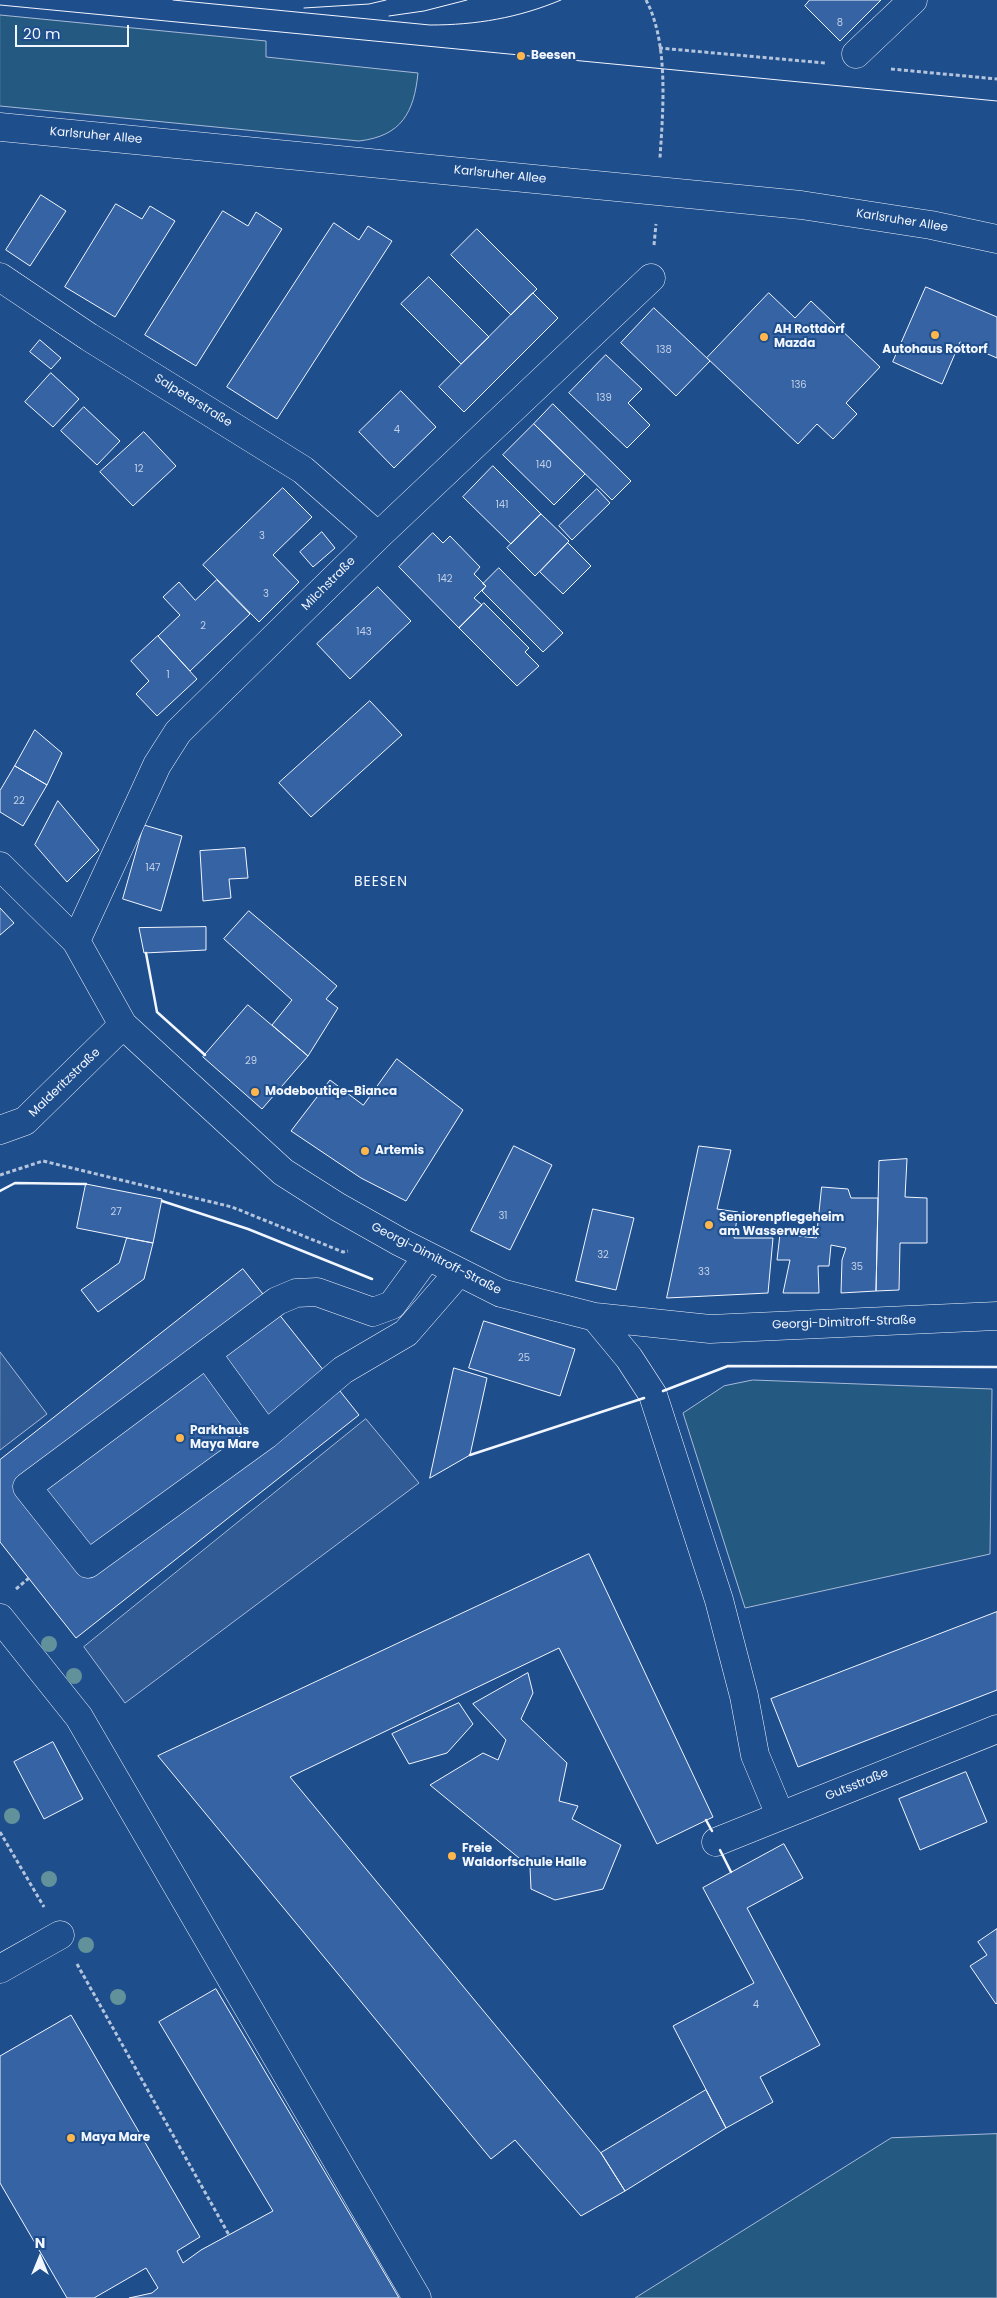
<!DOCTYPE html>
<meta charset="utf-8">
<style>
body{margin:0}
#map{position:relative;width:997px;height:2298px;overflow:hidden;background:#1f4e8c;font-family:Poppins,sans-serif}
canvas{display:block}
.north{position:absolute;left:15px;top:2233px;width:50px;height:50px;-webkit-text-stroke:4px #1f4e8c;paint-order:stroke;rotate:0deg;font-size:14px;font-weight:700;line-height:20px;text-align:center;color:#f2f6ff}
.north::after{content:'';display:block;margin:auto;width:18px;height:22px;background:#f2f6ff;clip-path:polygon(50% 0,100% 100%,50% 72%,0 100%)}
.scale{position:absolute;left:15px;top:25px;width:114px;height:22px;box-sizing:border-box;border:2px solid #f2f6ff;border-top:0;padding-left:6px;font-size:15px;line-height:18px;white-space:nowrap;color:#f2f6ff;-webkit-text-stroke:4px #1f4e8c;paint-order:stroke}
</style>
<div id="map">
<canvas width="997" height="2298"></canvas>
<div class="north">N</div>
<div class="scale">20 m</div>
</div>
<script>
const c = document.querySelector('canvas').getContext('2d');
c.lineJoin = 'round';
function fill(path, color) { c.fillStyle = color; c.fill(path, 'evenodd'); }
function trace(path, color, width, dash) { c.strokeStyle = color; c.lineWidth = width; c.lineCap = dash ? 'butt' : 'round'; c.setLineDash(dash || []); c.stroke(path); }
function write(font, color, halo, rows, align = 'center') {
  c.font = font + ' Poppins,sans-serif'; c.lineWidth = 4; c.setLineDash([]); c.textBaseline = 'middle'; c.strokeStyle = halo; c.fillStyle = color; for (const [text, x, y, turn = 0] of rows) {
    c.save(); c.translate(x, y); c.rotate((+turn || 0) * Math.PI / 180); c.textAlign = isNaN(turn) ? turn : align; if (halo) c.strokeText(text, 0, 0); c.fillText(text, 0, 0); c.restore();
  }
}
const green = new Path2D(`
 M0 15 266 41V57L418 73C414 112 402 136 359 141L0 106Z
 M753 1380 992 1389 990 1554 745 1608 683 1413 724 1386Z
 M997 2134V2298H635L891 2138Z`);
const parking = new Path2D(`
 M0 1352 47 1414 0 1450Z
 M366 1419 419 1483 125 1703 84 1647Z`);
const building = new Path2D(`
 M810 0H881L840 41 805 6Z
 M41 195 66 211 30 266 6 250Z
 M116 204 142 219 150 206 175 221 115 317 65 287Z
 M223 211 248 226 256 212 282 229 196 366 145 335Z
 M334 223 359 240 368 226 392 241 277 419 227 387Z
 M477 229 537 289 511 315 451 255Z
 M429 277 489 337 461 364 401 304Z
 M926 287 997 317V358L960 342 942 384 893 362Z
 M533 293 558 318 464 412 439 387Z
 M769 293 795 318 811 301 880 367 846 403 857 414 833 439 817 424 798 444 707 358Z
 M654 308 710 361 676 396 621 343Z
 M40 340 61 358 51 369 30 352Z
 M606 355 642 389 628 403 650 425 627 448 569 393Z
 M51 373 79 399 53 427 25 402Z
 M401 391 436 427 394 468 359 432Z
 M553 404 631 481 612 500 534 424Z
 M84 407 120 441 97 465 61 431Z
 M534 424 585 474 554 505 503 455Z
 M144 432 176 466 133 506 100 472Z
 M493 466 541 514 511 544 463 497Z
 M283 488 312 517 273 555 299 582 259 622 203 565Z
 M597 489 610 503 572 540 559 526Z
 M541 514 569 541 535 576 507 548Z
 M322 532 335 548 313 567 300 552Z
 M433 533 443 543 450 536 480 567 474 574 486 586 474 598 482 605 459 628 399 567Z
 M568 543 591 566 563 594 540 572Z
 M499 568 563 633 543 652 482 591 486 586 483 584Z
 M217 580 250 614 190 671 158 636 180 615 163 597 179 582 195 600Z
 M378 587 411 621 350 679 317 644Z
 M484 603 529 648 525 652 539 666 517 686 459 628Z
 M158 636 197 679 157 716 136 694 149 681 131 661Z
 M370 701 402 735 311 817 279 783Z
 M35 730 62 753 47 785 15 766Z
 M15 766 47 785 23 826 0 812V791Z
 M58 801 99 850 67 882 35 845Z
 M144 825 182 836 161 911 123 899Z
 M245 848 248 878 229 879 231 898 203 901 200 851Z
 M0 908 14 923 0 935Z
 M249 911 337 986 326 999 338 1008 308 1056 272 1025 292 1000 224 939Z
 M206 927V950L144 953 139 928Z
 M248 1005 308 1056 262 1109 203 1057Z
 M397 1059 463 1110 406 1201 361 1178 291 1131 330 1080 363 1105Z
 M514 1146 552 1165 510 1250 471 1231Z
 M699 1146 731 1150 717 1209 738 1212 734 1238H773L768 1293 667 1298Z
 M907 1159 905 1197 927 1198V1243H900L899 1290 876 1291 879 1161Z
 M86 1184 162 1199 153 1243 77 1228Z
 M822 1187 848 1189 851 1198H878L876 1291 841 1293 842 1260 846 1248 831 1245 829 1266H818L819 1293H783L790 1260H777L780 1234 816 1238Z
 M593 1209 634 1218 616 1290 576 1281Z
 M127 1238 153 1243 144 1279 98 1312 81 1290 119 1263Z
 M243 1269 359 1415 76 1638 0 1542V1460Z
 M484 1321 575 1349 560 1396 469 1368Z
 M454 1368 487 1378 470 1455 430 1478Z
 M589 1554 713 1817 657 1844 559 1648 290 1777 601 2153 625 2191 581 2216 515 2140 491 2159 158 1756Z
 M997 1612V1690L798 1767 771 1699Z
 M528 1673 533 1693 521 1719 567 1763 559 1801 578 1806 572 1819 621 1845 603 1889 555 1900 531 1889 530 1867 430 1785 483 1753 498 1760 506 1740 473 1704Z
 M459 1703 473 1724 447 1753 409 1764 392 1734Z
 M53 1742 83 1799 44 1819 14 1762Z
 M966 1772 987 1822 920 1850 899 1799Z
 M784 1844 803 1878 747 1908 820 2045 760 2077 773 2102 726 2128 673 2026 754 1983 703 1888Z
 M997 1929V2003L996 2004 970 1966 987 1955 978 1942Z
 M216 1989 361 2233 399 2298H129L152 2293 158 2288 146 2268 94 2298H67L0 2183V2056L71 2015 200 2237 177 2251 183 2263 201 2250 273 2211 159 2022Z
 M706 2090 726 2128 625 2191 601 2153Z`);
const path = new Path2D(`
 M646 0C669 43 663 110 660 158
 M659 48 825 63
 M891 69 997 79
 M654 245 656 224
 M0 1175 43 1161 232 1207 343 1252 348 1251
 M16 1589 29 1578
 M0 1832 44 1907
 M77 1964 229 2235`);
const minor = new Path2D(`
 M856 54 913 0
 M0 127 801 205 931 225 997 239
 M0 277 89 337 303 470 378 536
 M0 866 76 941 123 1025 283 1172 338 1207 400 1242 501 1293 595 1317 710 1329 997 1316
 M76 941 157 765 178 732 378 536 651 278
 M0 1130 25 1121 123 1025
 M595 1317 629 1358 653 1395 719 1600 744 1696 755 1755 780 1815
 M207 1354 266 1435 88 1564 27 1487 277 1301 296 1293 317 1292 373 1312 392 1305 427 1257
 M266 1435 343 1370 406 1333 459 1272
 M0 1618 79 1717 417 2298
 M716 1842 997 1729
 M0 1969 60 1935`);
const tram = new Path2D(`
 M173 0 430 25C476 25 518 18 561 0
 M0 5 997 101
 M304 8 369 4 386 0
 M389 16 424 11 467 0`);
const wall = new Path2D(`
 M146 953 157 1012 205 1055
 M0 1191 15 1183 86 1184
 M162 1201 248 1229 372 1279
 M663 1391 728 1366 997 1367
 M470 1455 644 1398
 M706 1820 712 1831
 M720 1850 731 1872`);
const trees = [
 [49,1644],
 [74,1676],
 [12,1816],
 [49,1879],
 [86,1945],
 [118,1997]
];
const markers = [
 [521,56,5,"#ffb74d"],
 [935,335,5,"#ffb74d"],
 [764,337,5,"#ffb74d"],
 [255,1092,5,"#ffb74d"],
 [365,1151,5,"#ffb74d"],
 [709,1225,5,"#ffb74d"],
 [180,1438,5,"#ffb74d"],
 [452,1856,5,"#ffb74d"],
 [71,2138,5,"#ffb74d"]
];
const numberNames = [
 ["8",840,23],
 ["138",664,350],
 ["136",799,385],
 ["139",604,398],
 ["4",397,430],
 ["140",544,465],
 ["12",139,469],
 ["141",502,505],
 ["3",262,536],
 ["142",445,579],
 ["3",266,594],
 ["2",203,626],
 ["143",364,632],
 ["1",168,675],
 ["22",19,801],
 ["147",153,868],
 ["29",251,1061],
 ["27",116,1212],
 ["31",503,1216],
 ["32",603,1255],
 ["35",857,1267],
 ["33",704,1272],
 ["25",524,1358],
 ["4",756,2005]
];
const poiNames = [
 ["Beesen",531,56],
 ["AH Rottdorf",774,330],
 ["Mazda",774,344],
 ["Autohaus Rottorf",935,350,"center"],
 ["Modeboutiqe-Bianca",265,1092],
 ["Artemis",375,1151],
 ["Seniorenpflegeheim",719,1218],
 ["am Wasserwerk",719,1232],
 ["Parkhaus",190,1431],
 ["Maya Mare",190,1445],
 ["Freie",462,1849],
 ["Waldorfschule Halle",462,1863],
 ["Maya Mare",81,2138]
];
const streetNames = [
 ["Karlsruher Allee",96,136,5],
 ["Karlsruher Allee",500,175,6],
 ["Karlsruher Allee",902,221,9],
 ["Salpeterstraße",193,401,32],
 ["Milchstraße",329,584,-45],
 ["Malderitzstraße",65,1083,-44],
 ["Georgi-Dimitroff-Straße",436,1259,27],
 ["Georgi-Dimitroff-Straße",844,1323,-2],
 ["Gutsstraße",857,1785,-22]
];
const neighbourhoodNames = [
 ["BEESEN",381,882]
];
fill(green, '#245a82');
trace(green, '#a8bbd7', 1);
fill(parking, '#305b95');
trace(parking, '#a8bbd7', 1);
fill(building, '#3563a3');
trace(building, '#f2f6ff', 1);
trace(minor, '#f2f6ff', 29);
trace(path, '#b3c4dc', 3, [4, 2.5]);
trace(minor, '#1f4e8c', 28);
trace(tram, '#f2f6ff', 1);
trace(wall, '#f2f6ff', 2.5);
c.fillStyle = '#61919a';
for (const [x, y] of trees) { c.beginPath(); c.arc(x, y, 8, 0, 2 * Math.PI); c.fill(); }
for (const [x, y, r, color] of markers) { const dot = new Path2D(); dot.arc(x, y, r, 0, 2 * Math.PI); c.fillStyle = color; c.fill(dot); trace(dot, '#1f4e8c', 2); }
write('10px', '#c3d1e8', null, numberNames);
write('bold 12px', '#f2f6ff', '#1f4e8c', poiNames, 'left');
write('12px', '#f2f6ff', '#1f4e8c', streetNames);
c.letterSpacing = '1px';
write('14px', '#f2f6ff', '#1f4e8c', neighbourhoodNames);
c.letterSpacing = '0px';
</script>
